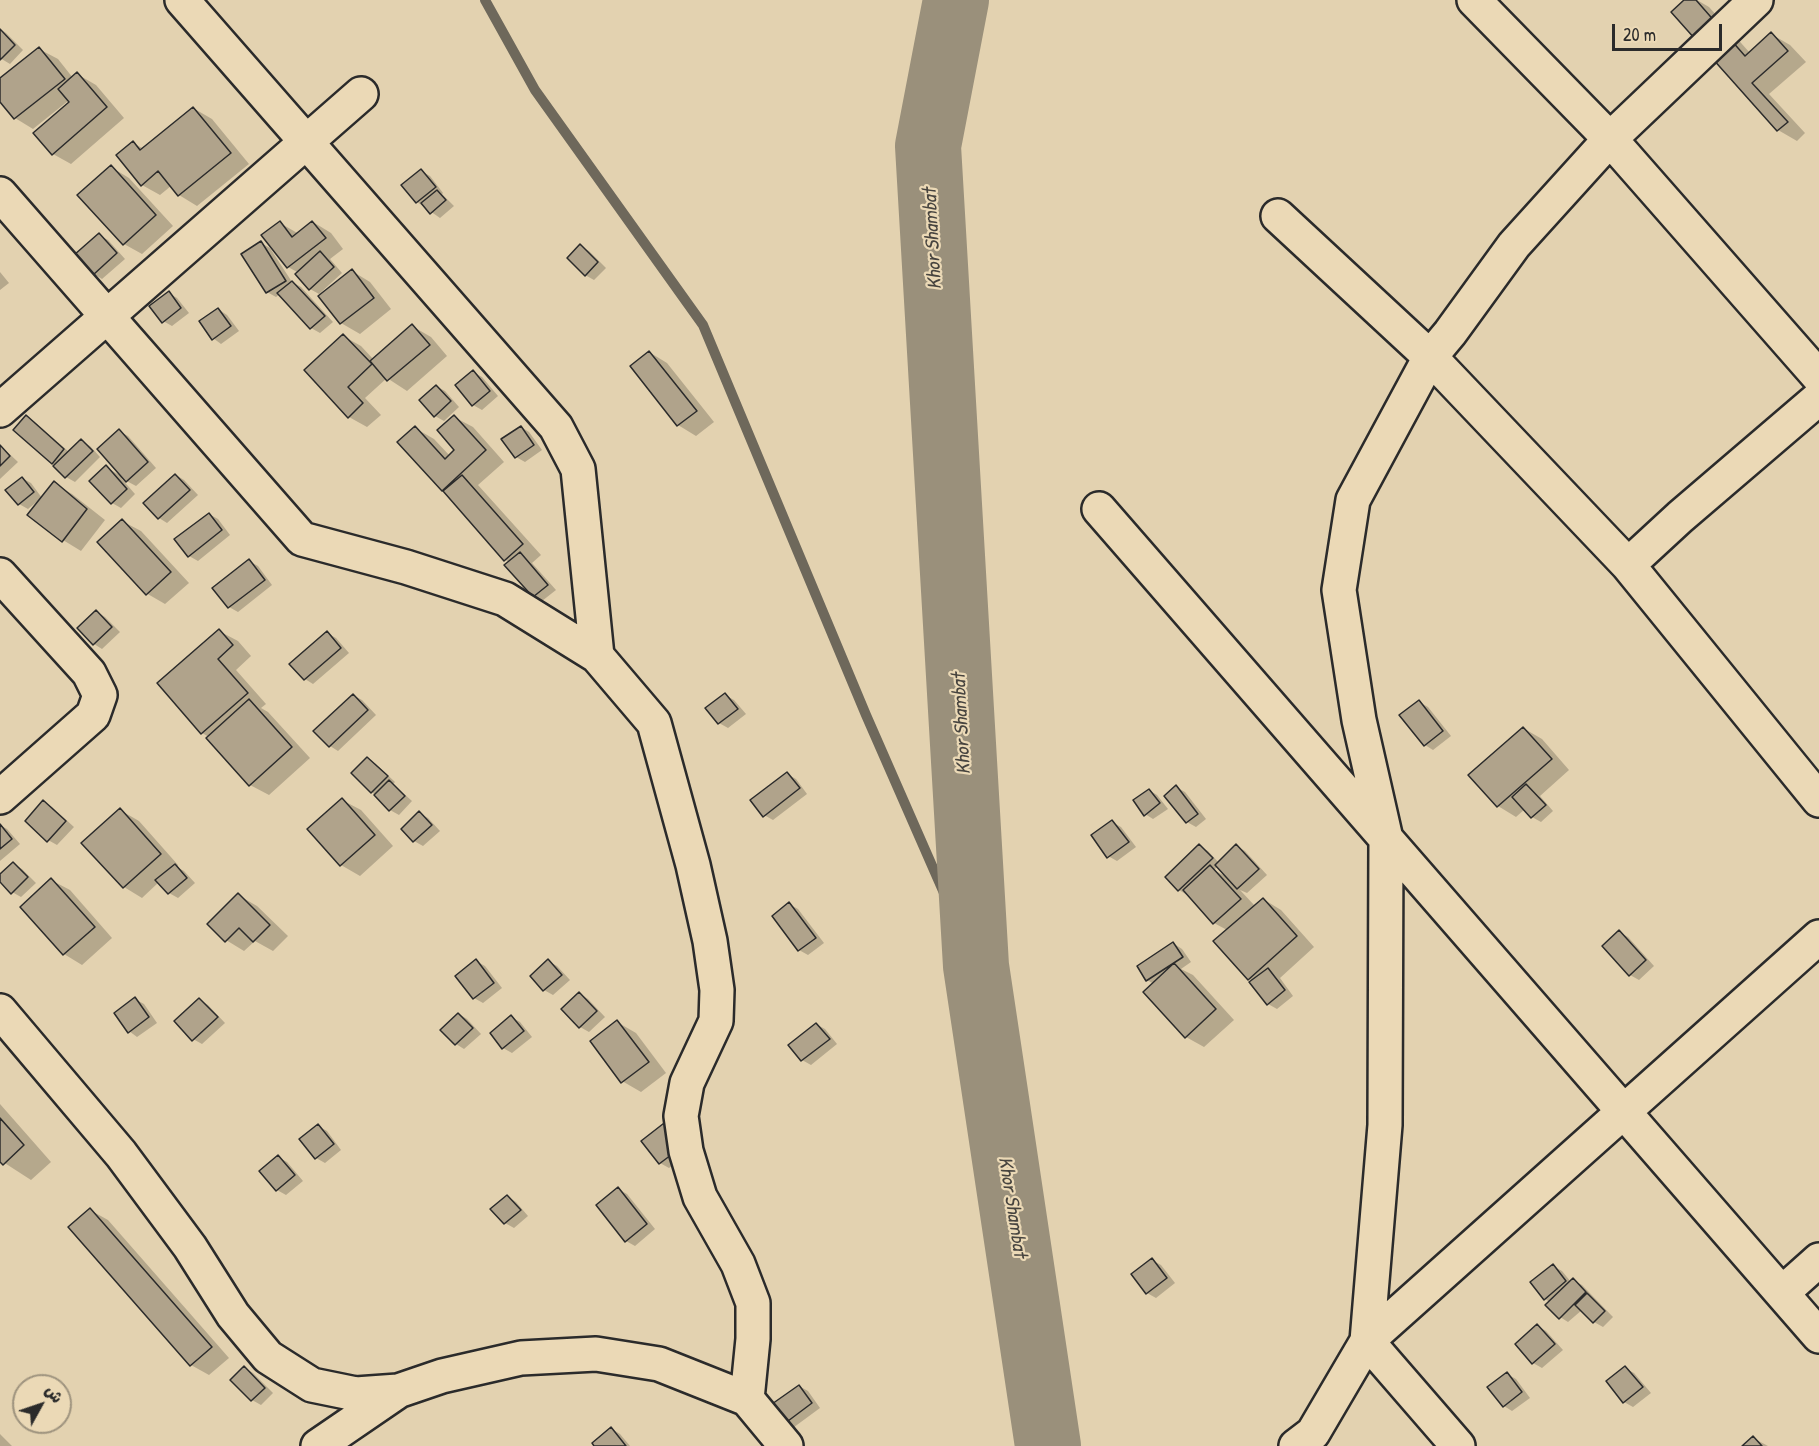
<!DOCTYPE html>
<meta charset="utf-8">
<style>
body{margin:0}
#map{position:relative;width:1819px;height:1446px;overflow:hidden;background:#e3d2b0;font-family:"Patrick Hand","Playpen Sans Arabic",sans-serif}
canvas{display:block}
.north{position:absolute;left:12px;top:1374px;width:60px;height:60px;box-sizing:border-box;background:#ebd9b6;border:2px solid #9e937e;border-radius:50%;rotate:50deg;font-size:16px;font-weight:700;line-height:24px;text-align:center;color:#2b2b2b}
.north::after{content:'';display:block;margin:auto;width:21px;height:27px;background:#2b2b2b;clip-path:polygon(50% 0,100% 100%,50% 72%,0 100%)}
.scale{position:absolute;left:1612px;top:24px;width:110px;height:27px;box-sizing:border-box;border:3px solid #2b2b2b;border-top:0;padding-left:8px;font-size:18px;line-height:21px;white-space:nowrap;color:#2b2b2b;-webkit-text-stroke:4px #ebd9b6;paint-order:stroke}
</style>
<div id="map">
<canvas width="1819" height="1446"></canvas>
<div class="north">ش</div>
<div class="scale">20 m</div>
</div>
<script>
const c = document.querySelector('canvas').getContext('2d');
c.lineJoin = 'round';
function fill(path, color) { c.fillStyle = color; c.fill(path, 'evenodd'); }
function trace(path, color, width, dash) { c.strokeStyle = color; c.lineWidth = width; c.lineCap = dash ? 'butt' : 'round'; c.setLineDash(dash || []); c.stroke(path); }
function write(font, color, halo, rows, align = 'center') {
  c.font = font + ' "Patrick Hand",sans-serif'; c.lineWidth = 4.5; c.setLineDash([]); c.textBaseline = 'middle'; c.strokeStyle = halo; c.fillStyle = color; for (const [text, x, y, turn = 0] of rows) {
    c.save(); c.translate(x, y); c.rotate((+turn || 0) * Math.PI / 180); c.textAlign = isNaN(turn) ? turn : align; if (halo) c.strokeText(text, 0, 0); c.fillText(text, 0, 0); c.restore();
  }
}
const shadow = new Path2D(`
 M1687 0H1697L1709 7 1750 53 1771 34 1790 45 1806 62 1769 94 1805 133 1797 141 1778 130 1673 12Z
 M0 29 6 33 23 50 10 64 0 58Z
 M39 49 58 59 73 78 77 74 96 85 124 118 71 164 53 154 70 103 68 101 33 129 15 118 0 100V80Z
 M193 108 212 119 249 164 197 206 179 195 171 186 160 195 142 185 133 143 144 149Z
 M111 167 129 178 173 226 142 254 124 244Z
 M421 171 430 176 443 193 442 194 454 206 440 218 417 202Z
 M313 222 331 233 343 249 330 259 342 273 319 294 310 289 299 273 288 267 280 223 299 234Z
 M99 235 108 240 125 259 102 279 94 274Z
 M261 243 270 248 292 282 301 287 333 322 320 333 311 328 280 294 276 297 267 292Z
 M580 246 589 251 606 268 594 280 585 275Z
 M352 271 370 282 391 309 360 334 341 323 320 296Z
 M0 272 9 283 0 290Z
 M169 293 177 298 189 313 172 326 163 321Z
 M218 309 227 315 239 331 221 344 213 338Z
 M412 326 431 337 447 356 407 391 387 378 365 398 381 415 367 427 349 417 343 336 361 346 374 360Z
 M649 352 667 363 714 422 696 436 678 425Z
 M473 372 482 377 498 396 482 410 473 405Z
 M436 386 445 391 459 407 444 421 435 416 421 400Z
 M27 417 35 422 69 452 81 441 90 446 100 457 75 482 66 477 52 463Z
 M454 417 473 427 504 462 478 485 541 555 532 563 556 590 542 601 534 596 510 562 505 560 443 489 415 428 434 439 450 456 456 450Z
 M521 427 529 432 542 450 525 462 516 457Z
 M119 431 128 436 156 468 136 486 121 478 135 494 121 508 112 503 106 467 121 476Z
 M0 445 18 462 0 479Z
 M176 475 184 480 198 495 167 523 159 518Z
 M22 478 31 483 42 498 54 483 72 494 105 520 81 551 63 540 39 500 28 509 19 504Z
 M209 514 218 519 230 535 198 561 189 556Z
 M122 521 141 531 189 583 165 604 146 593Z
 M249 561 258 566 272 585 238 612 229 607 214 588Z
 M97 612 105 617 120 632 102 649 94 644Z
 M219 631 238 641 251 656 236 670 266 704 261 708 268 712 310 758 269 795 250 785 209 737 202 733Z
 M327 633 336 638 349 653 313 684 305 679Z
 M353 695 362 700 376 715 338 751 330 746Z
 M725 695 734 700 746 714 728 728 719 723Z
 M1419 702 1428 707 1451 736 1433 750 1425 745Z
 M1523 728 1542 739 1569 770 1540 796 1553 811 1541 822 1532 817 1525 809 1516 817 1498 806Z
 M368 759 376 764 395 782 393 784 412 801 399 815 390 810 353 773Z
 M787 774 796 779 807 794 773 820 764 815Z
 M1176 787 1185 792 1206 819 1196 827 1187 822Z
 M1149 790 1157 795 1168 809 1153 819 1145 814Z
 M342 800 361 810 393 846 360 876 341 865 309 829Z
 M43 802 52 807 74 827 57 845 48 840Z
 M120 810 139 821 178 865 177 867 184 871 195 883 178 898 169 893 159 882 142 898 124 887Z
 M419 813 428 818 440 831 423 846 414 841 403 829Z
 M1112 822 1121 827 1136 847 1117 861 1108 856Z
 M0 825 7 829 20 844 0 861Z
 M1199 846 1208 851 1219 863 1237 846 1245 851 1267 875 1247 893 1240 890 1255 906 1263 899 1281 910 1314 947 1280 978 1293 996 1277 1009 1268 1004 1253 981 1249 979 1227 930 1214 923 1187 895 1179 890ZM1218 866 1227 877 1214 870Z
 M13 864 22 869 36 883 21 897 12 892 0 880V876Z
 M51 880 70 890 112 938 82 965 64 954Z
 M238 895 257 906 288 936 273 951 255 941 244 951 226 940Z
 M789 904 798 909 824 943 808 955 799 950Z
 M1619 932 1628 937 1654 966 1639 980 1630 975Z
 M1173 943 1182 949 1191 962 1181 969 1193 975 1234 1020 1204 1047 1186 1037 1154 984 1147 980Z
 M476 961 485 966 502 988 483 1003 474 998 457 976Z
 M548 961 557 966 570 980 553 995 544 990Z
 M580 994 588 999 605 1017 589 1032 580 1027 563 1009Z
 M135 999 144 1004 157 1023 137 1037 129 1031Z
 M200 1000 208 1005 225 1023 202 1044 193 1039Z
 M459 1014 467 1019 481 1034 464 1049 456 1044Z
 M511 1017 520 1022 532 1037 512 1053 503 1048Z
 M617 1022 636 1033 666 1073 641 1092 622 1081Z
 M816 1024 825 1029 837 1044 811 1065 802 1060Z
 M0 1104 51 1162 31 1180 0 1160Z
 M685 1120 703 1142 669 1168 660 1163Z
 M318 1126 327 1131 341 1150 325 1163 316 1158Z
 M278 1157 287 1162 303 1181 286 1195 277 1190 261 1171Z
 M618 1189 627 1194 655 1229 635 1246 626 1241Z
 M507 1196 516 1202 528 1216 514 1228 505 1223Z
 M90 1210 108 1220 229 1358 209 1375 191 1365Z
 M1152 1260 1161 1265 1175 1283 1156 1298 1147 1293 1133 1274Z
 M1553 1266 1562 1271 1571 1282 1573 1280 1582 1285 1613 1317 1603 1327 1594 1322 1582 1310 1568 1322 1560 1317 1550 1302 1545 1299Z
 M1538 1326 1546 1331 1563 1350 1542 1368 1533 1363 1517 1344Z
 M245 1368 253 1373 273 1393 261 1405 252 1400Z
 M1625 1368 1634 1373 1651 1393 1633 1407 1624 1402Z
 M1507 1374 1516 1379 1530 1398 1512 1411 1504 1406Z
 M799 1386 808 1391 820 1408 786 1433 777 1428Z
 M612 1429 620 1434 630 1446H596Z
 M0 1434 12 1446H0Z
 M1753 1438 1768 1446H1744Z`);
const stream = new Path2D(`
 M485 0 535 90 703 325 866 715 976 966`);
const river = new Path2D(`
 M956 0 928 146 976 966 1048 1446`);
const building = new Path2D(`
 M1684 0H1696L1745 56 1771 32 1788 51 1752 83 1788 122 1777 131 1671 12Z
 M0 29 15 45 0 60Z
 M39 47 65 79 14 119 0 102V78Z
 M77 72 107 107 52 155 33 133 69 102 58 89Z
 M193 107 231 153 178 196 158 171 141 186 116 155 133 141 140 150Z
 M111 165 156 215 123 245 77 195Z
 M421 169 436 187 416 203 401 185Z
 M437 190 446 200 430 214 421 203Z
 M280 221 292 237 312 221 326 238 287 268 261 235Z
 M99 233 117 253 93 275 74 255Z
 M261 241 286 281 266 293 241 254Z
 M580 244 598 262 585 276 567 258Z
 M320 251 334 267 309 290 295 274Z
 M352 269 374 298 340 324 318 296Z
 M292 281 325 316 310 329 277 293Z
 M169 291 181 308 162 323 149 306Z
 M218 308 231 326 212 340 199 321Z
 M412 324 430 345 387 381 370 361Z
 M343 334 372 364 348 387 363 403 348 418 304 370Z
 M649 351 697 411 677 426 630 366Z
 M473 370 490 391 472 406 455 385Z
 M436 385 451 401 434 417 419 400Z
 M26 415 64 449 52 464 13 430Z
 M454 415 486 450 442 491 397 442 415 426 445 459 454 450 437 430Z
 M521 426 534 445 515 458 501 439Z
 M119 429 148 462 126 482 97 449Z
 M81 439 93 451 65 478 53 466Z
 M0 445 10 456 0 466Z
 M106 465 127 489 111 504 89 481Z
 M175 474 190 490 158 519 143 503Z
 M462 475 523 544 504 561 443 491Z
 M22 477 34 492 18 505 5 490Z
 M54 481 87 509 62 542 27 515Z
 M209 513 222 530 188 557 174 539Z
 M122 519 171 572 146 595 97 542Z
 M520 552 548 585 533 597 504 565Z
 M249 559 265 580 228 608 212 588Z
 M96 610 112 627 93 645 77 628Z
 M219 629 233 645 218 659 248 693 201 734 157 683Z
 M327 631 341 648 304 680 289 664Z
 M725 693 738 709 718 724 705 708Z
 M353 694 368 710 329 747 313 731Z
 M249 699 292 747 249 786 206 738Z
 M1419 700 1443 731 1424 746 1399 715Z
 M1523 727 1552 759 1497 807 1468 775Z
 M367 757 388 776 371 793 351 773Z
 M787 772 800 788 763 817 750 800Z
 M389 780 405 796 389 811 374 795Z
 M1526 784 1546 805 1531 818 1512 797Z
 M1176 785 1198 814 1186 823 1164 796Z
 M1149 789 1160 803 1144 816 1133 800Z
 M342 798 375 835 340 866 307 829Z
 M43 800 66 821 47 842 25 821Z
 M120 808 161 854 123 888 81 843Z
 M419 811 432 825 413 842 401 829Z
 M1112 820 1129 842 1107 858 1091 835Z
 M0 824 12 839 0 849Z
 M1199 844 1213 858 1178 891 1165 877Z
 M1236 844 1259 869 1237 889 1215 865Z
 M13 862 28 877 11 894 0 882V874Z
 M175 864 187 878 168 894 155 880Z
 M1210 865 1241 899 1213 924 1183 890Z
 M51 878 95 927 63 955 20 907Z
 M238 893 270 925 253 942 239 928 225 942 207 924Z
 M1263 898 1297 936 1248 980 1213 941Z
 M789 902 816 938 798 951 772 916Z
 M1619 930 1646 960 1629 976 1602 946Z
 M1173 942 1183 957 1146 981 1137 966Z
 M476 959 494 983 473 999 455 976Z
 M548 959 562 975 543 991 530 976Z
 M1174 963 1216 1009 1185 1038 1143 992Z
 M1268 968 1285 990 1267 1005 1249 982Z
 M579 992 597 1011 579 1028 561 1009Z
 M135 997 149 1017 128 1033 114 1013Z
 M199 998 218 1017 192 1041 174 1021Z
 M458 1013 473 1028 455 1045 440 1030Z
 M511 1015 524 1031 502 1049 490 1033Z
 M617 1020 649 1062 621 1083 590 1041Z
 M816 1023 830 1039 801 1061 788 1045Z
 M677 1113 695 1137 659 1164 641 1141Z
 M0 1118 24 1145 3 1165 0 1162Z
 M318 1124 334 1144 315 1159 299 1139Z
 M278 1155 295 1175 276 1191 259 1171Z
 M618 1187 647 1224 625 1242 596 1205Z
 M507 1195 521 1210 504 1224 490 1209Z
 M90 1208 212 1347 190 1366 68 1227Z
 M1152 1258 1167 1278 1146 1294 1131 1274Z
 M1553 1264 1566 1281 1544 1300 1530 1282Z
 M1573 1278 1586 1292 1559 1319 1545 1305Z
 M1587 1293 1605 1311 1593 1323 1575 1305Z
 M1537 1324 1555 1344 1532 1364 1515 1344Z
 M244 1366 265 1388 251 1401 230 1380Z
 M1625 1366 1643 1387 1623 1403 1606 1381Z
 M1507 1372 1522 1392 1503 1407 1487 1387Z
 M799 1385 812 1403 776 1430 762 1411Z
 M611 1427 626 1446H594L592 1443Z
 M1753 1436 1762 1446H1742Z`);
const street = new Path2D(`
 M182 0 556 427 578 469 597 656
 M1474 0 1610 139 1819 377
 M0 194 302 539 406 567 505 599 597 656 654 723 693 865 710 941 717 990 716 1021 687 1083 681 1116 686 1151 700 1197 738 1264 753 1303V1339L747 1399
 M1278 216 1430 357 1628 565 1819 800
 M0 410 361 94
 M1099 509 1819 1336
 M1628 565 1680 517 1819 398
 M0 575 89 673 100 695 93 715 0 797
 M0 1011 121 1154 190 1247 233 1315 268 1357 312 1385 356 1394 398 1391 442 1376 521 1358 596 1354 659 1364 747 1399 786 1446
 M1782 1293 1819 1260
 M318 1446 397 1392
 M1296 1446 1313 1433 1367 1341 1385 1125 1386 839 1359 720 1339 590 1353 500 1430 357 1450 333 1514 245 1610 139 1756 0
 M1458 1446 1367 1341 1819 937`);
const waterNames = [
 ["Khor Shambat",933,239,-93],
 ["Khor Shambat",962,724,-93],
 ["Khor Shambat",1012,1207,81]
];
fill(shadow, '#0003');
trace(stream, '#6e685b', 10);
trace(river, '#9a907b', 66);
fill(building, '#b0a38b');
trace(building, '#2b2b2b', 1.5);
trace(street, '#2b2b2b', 38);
trace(street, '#ebd9b6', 33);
write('italic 20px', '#47443f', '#ebd9b6', waterNames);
</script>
